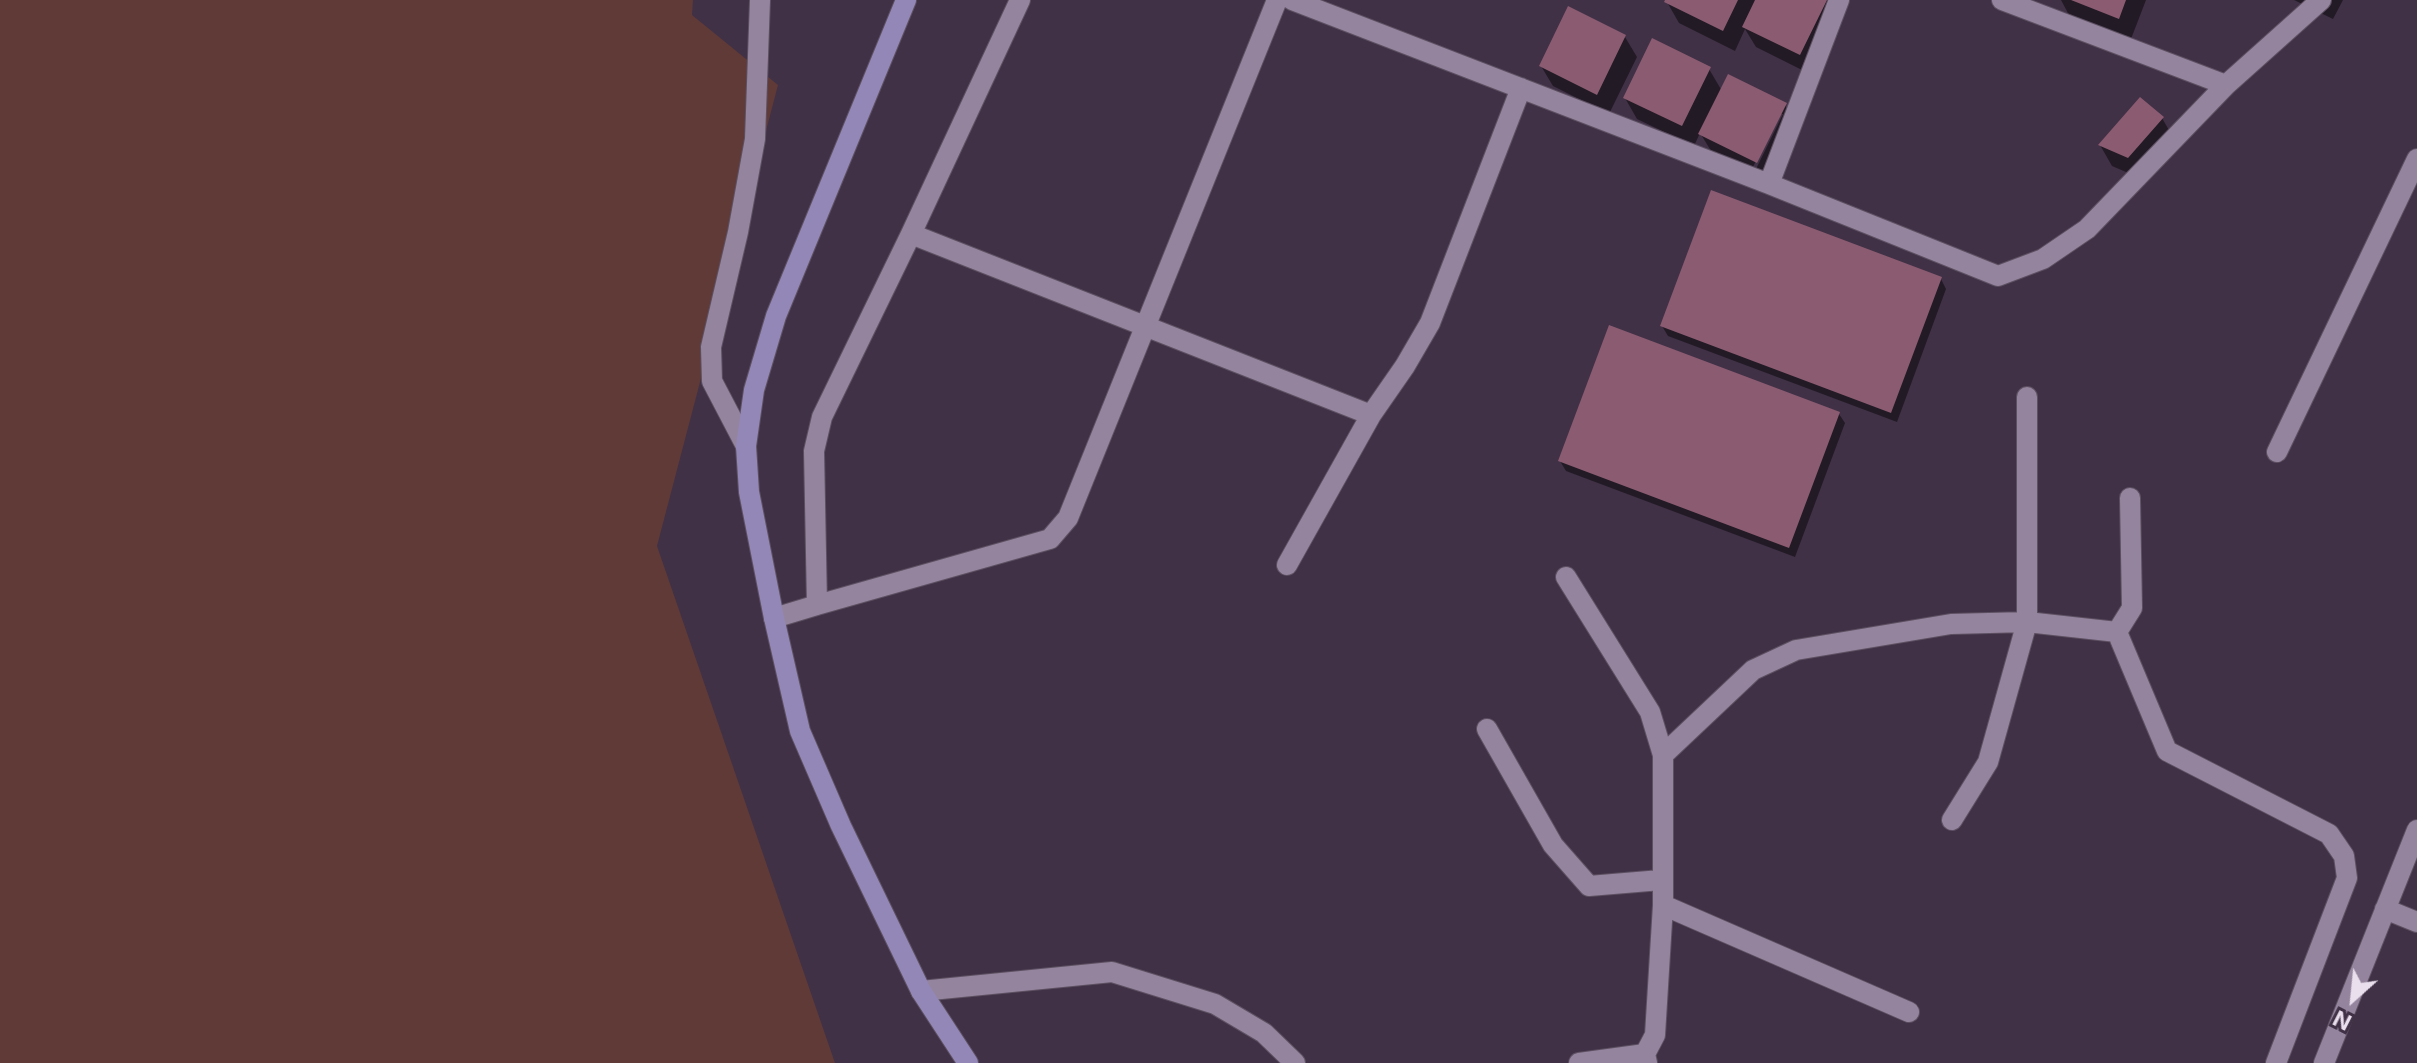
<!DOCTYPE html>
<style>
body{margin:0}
#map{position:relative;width:2417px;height:1063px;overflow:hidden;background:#403146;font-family:Inter,sans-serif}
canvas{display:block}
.north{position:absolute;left:2313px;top:959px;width:80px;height:80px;-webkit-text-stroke:6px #403146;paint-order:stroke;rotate:207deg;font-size:22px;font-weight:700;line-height:32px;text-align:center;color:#e9dfed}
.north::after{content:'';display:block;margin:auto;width:28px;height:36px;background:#e9dfed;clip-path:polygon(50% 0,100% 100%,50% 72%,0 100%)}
</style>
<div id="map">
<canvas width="2417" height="1063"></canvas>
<div class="north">N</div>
</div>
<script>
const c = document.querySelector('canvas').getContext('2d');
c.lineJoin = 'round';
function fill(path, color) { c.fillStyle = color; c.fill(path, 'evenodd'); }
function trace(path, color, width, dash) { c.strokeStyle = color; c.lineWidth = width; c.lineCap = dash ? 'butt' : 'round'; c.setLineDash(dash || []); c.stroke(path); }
const green = new Path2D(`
 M0 0H693L692 15 778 85 657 546 835 1063H0Z`);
const shadow = new Path2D(`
 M1668 0H1830L1812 75 1756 47 1745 29 1735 51 1679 23 1667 2Z
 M2061 0H2146L2131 39 2069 15Z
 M2294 0H2343L2333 19Z
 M1625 37 1637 57 1609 114 1553 86 1541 66Z
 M1709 69 1722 91 1785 105 1797 126 1769 182 1713 154 1700 133 1694 146 1637 119 1625 98ZM1779 114H1783L1754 173 1751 171Z
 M2162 118 2174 139 2140 178 2112 166 2100 145Z
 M1941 279 1946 289 1897 422 1668 336 1662 326Z
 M1839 414 1845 423 1795 557 1566 471 1560 461Z`);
const building = new Path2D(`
 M1665 0H1738L1723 31 1664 2Z
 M1755 0H1827L1800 55 1742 27Z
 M2071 0H2126L2119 19Z
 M1568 6 1626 35 1597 95 1539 66Z
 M1652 38 1711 67 1682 126 1623 98Z
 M1728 74 1787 103 1757 163 1698 134Z
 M2140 97 2164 117 2128 158 2098 145Z
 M1711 190 1942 277 1891 413 1660 326Z
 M1609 325 1840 412 1789 548 1558 461Z`);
const street = new Path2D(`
 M1020 0 911 234 822 417 814 451 817 605 1050 539 1068 518 1277 0
 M1292 0 1769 184 1998 276 2043 259 2087 229 2226 85 2321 0
 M2002 0 2226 85
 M1769 184 1839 0
 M911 234 1371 415
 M746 446 712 381 711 347 738 232 755 139 760 0
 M2277 452 2417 159
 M1287 565 1371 415 1405 366 1430 323 1521 88
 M1566 577 1650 712 1663 755
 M774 618 817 605
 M2117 632 2132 608 2130 498
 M1487 729 1553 845 1589 886 1661 880
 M1952 820 1988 762 2027 622V397
 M1663 905 1909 1012
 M2385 909 2417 922
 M921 991 1112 972 1215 1004 1264 1033 1295 1063
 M1579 1063 1645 1054
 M1647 1063 1645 1054 1655 1035 1663 905V755L1753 670 1796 650 1951 624 2027 622 2117 632 2167 751 2329 834 2344 856 2347 878 2276 1063
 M2324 1063 2417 830`);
const secondary = new Path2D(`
 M906 0 776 316 754 390 746 446 749 492 774 618 800 731 841 826 921 991 968 1063`);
fill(green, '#5f3a37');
fill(shadow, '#0007');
fill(building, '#8b5b71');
trace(street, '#5d5062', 22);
trace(secondary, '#5d5062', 22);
trace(street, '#95849d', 20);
trace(secondary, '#9287b6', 20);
</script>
